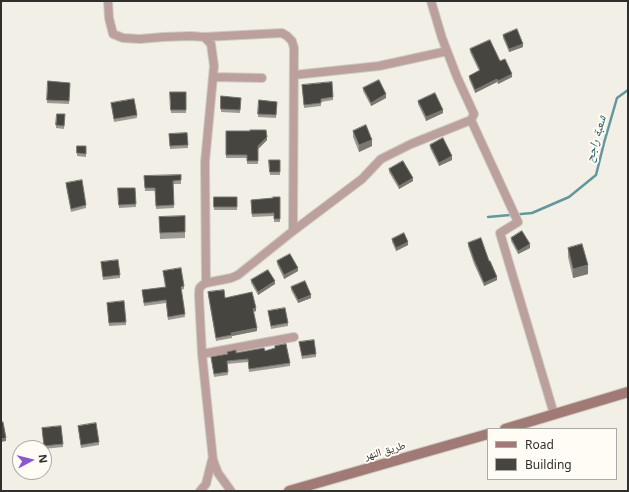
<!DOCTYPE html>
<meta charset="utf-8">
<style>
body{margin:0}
#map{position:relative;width:629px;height:492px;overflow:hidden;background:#f2efe7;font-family:"Noto Sans",sans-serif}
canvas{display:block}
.frame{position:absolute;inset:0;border:2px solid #302f2c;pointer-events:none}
.legend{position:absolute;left:487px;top:428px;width:130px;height:52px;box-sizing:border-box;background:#fffcf6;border:1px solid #acaaa5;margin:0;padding:5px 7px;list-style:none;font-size:12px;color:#302f2c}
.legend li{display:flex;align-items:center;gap:8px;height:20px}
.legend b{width:20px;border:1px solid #acaaa5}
.north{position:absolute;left:12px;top:440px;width:40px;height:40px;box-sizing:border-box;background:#fffcf6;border:1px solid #acaaa5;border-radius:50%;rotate:83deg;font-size:11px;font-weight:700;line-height:16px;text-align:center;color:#302f2c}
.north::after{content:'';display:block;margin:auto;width:14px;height:18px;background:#8c57d0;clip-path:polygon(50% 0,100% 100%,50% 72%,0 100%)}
</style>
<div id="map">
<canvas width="629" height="492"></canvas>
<div class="frame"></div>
<ul class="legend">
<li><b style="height:5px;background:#a17a76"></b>Road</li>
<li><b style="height:11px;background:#47453f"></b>Building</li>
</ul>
<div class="north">N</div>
</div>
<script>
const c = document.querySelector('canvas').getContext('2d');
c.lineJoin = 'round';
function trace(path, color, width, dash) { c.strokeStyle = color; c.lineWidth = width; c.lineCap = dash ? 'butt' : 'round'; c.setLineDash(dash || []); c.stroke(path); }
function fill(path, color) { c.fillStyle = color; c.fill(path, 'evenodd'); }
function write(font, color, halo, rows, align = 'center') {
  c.font = font + ' "Noto Sans","Noto Naskh Arabic",sans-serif'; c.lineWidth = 4; c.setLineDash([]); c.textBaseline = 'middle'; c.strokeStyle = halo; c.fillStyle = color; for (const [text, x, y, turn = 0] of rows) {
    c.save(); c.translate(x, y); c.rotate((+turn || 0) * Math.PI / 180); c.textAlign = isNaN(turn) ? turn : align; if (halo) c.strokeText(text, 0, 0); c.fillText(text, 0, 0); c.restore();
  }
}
const stream = new Path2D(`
 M488 217 532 213 569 197 596 175 604 143 617 98 628 90`);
const street = new Path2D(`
 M108 1 109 18 113 34 123 38 140 39 163 37 191 36 204 37 211 44 214 66 205 162 206 283C198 287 199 289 199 297L202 354 213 460 218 473 231 491
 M204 37 282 33 287 36 292 41 294 48 293 231
 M294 75 379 66 443 52
 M213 77 262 78
 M471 120 518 222 500 233 554 414
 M206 283 231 278 238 275 293 231 362 179 381 159 411 144 471 120 474 114 457 77 442 38 431 1
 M202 354 294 337
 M200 491 206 484 212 460`);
const secondary = new Path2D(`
 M505 429 628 392
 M289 491 488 434`);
const wall = new Path2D(`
 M503 35 523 47 509 52 503 38Z
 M470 49 500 61 512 77 498 84 497 82 475 93 469 79V76L479 71 470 52Z
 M48 81 70 83 69 104 47 103Z
 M302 85 333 97V100L321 102V106L304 108Z
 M363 88 386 98 371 106 363 91Z
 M170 92H186V113H171Z
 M221 96 241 98 240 113 221 112Z
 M259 100 277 102 276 118 258 117Z
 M418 101 443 113 426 121 418 104Z
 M111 103 137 115V118L114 122Z
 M65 117 64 129 56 128V125Z
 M226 131 267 140 258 149V164H247V158H226Z
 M353 131 372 146 359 152 353 137Z
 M187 133 188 148 170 149 169 134Z
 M430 145 452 160 439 166 430 148Z
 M77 146H86V157L77 156Z
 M269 160H280V175H270Z
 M389 169 413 181 399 189 389 172Z
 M144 176 181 180V184H173L174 208 156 209 155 191H145Z
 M66 183 86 205V208L71 212 66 186Z
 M118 188H135L136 207 119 208Z
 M214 197H237V210H214Z
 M280 197V222H274V216L252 217 251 200 273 198Z
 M185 216V238L160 239 159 217Z
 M511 238 530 248 518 254 511 241Z
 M392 239 408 245 396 251 392 242Z
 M468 243 489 261 497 280 484 286 474 264 468 246Z
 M568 248 588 274 573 278 568 257Z
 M277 261 298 271 284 279 277 264Z
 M101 262 120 275V278L103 280Z
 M163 271 184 286V289L181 290 185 317 168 320 166 303 144 306 142 290 165 288Z
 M251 280 275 284 258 295 251 283Z
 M291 287 311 298 298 303 291 290Z
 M208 292 225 298 256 311 253 312 257 331 232 336V338L216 341 208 295Z
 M107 303 126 322V325L109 326Z
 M268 311 288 323V326L271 329Z
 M299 342 316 354V357L302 359Z
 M275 346 290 363V366L249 372 248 362 227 364 228 375 214 377 211 357 265 351 275 349Z
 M78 426 99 442V445L81 448Z
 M42 428 63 444V447L44 449Z`);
const shadedWall = new Path2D(`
 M523 44V47L509 52V49Z
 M512 74V77L498 84V81Z
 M497 79V82L475 93V90Z
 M386 94V98L371 106V103Z
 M443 110V113L426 121V117Z
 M267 137V140L258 149V146Z
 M372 140V146L359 152V145Z
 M452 156V160L439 166V163Z
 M413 178V181L399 189V186Z
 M408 242V245L396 251V248Z
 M530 244V248L518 254V251Z
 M588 265V274L573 278V269Z
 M298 268V271L284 279V275Z
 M497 277V280L484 286V283Z
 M275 281V284L258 295V292Z
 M311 295V298L298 303V300Z
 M256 308V311L253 312V309Z
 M257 328V331L232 336 231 333Z
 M6 438V441L1 442V439Z`);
const building = new Path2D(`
 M517 29 523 44 509 49 503 35Z
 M490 40 500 61 505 59 512 74 498 81 497 79 475 90 469 76 480 70 470 49Z
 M379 80 386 94 371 103 363 88Z
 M48 81 70 83 69 101 47 100Z
 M332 82 333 97 321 99V103L304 105 302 85Z
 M170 92H186V110H171Z
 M435 93 443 110 426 117 418 101Z
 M221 96 241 98 240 110 221 109Z
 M134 99 137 115 114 119 111 103Z
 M259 100 277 102 276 115 258 114Z
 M57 114H65L64 126 56 125Z
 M366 125 372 140 359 145 353 131Z
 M250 130H266L267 137 258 146V161H247V155H226V131H250Z
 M187 133 188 145 170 146 169 134Z
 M443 138 452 156 439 163 430 145Z
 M77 146H86V154L77 153Z
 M269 160H280V172H270Z
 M403 161 413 178 399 186 389 169Z
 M181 175V180L173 181 174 205 156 206 155 188H145L144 176Z
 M82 180 86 205 71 209 66 183Z
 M118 188H135L136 204 119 205Z
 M214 197H237V207H214Z
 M273 197H280V219H274V213L252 214 251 200 273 198Z
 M185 216V232L160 233 159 217Z
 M522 231 530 244 518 251 511 238Z
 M404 233 408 242 396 248 392 239Z
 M481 238 489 261H490L497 277 484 283 474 260 468 243Z
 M582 244 588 265 573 269 568 248Z
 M290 254 298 268 284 275 277 261Z
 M118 260 120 275 103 277 101 262Z
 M181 268 184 286 181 287 185 314 168 317 166 300 144 303 142 290 166 287 163 271Z
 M268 270 275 281 258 292 251 280Z
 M305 281 311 295 298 300 291 287Z
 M224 290 225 298 252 292 256 308 253 309 257 328 231 333 232 335 216 338 208 292Z
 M124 301 126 322 109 323 107 303Z
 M285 308 288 323 271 326 268 311Z
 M314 340 316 354 302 356 299 342Z
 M286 344 290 363 249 369 248 359 227 361 228 372 214 374 211 357 228 354 227 352 236 350V353L264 348 265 351 275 348V346Z
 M3 422 6 438 1 439V423Z
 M96 423 99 442 81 445 78 426Z
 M61 426 63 444 44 446 42 428Z`);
const streetNames = [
 ["طريق النهر",385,451,-16]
];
const waterNames = [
 ["شعبة راجح",596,139,-74]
];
trace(stream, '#64979d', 2.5);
trace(street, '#cfccc5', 10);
trace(secondary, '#cfccc5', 12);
trace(street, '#bca09d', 8);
trace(secondary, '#a17a76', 10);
fill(wall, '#9c9a93');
fill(shadedWall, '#7a7871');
fill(building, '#47453f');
trace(building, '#7a7871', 1);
write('11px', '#302f2c', '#fffcf6', streetNames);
write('italic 12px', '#225e66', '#fffcf6', waterNames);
</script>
